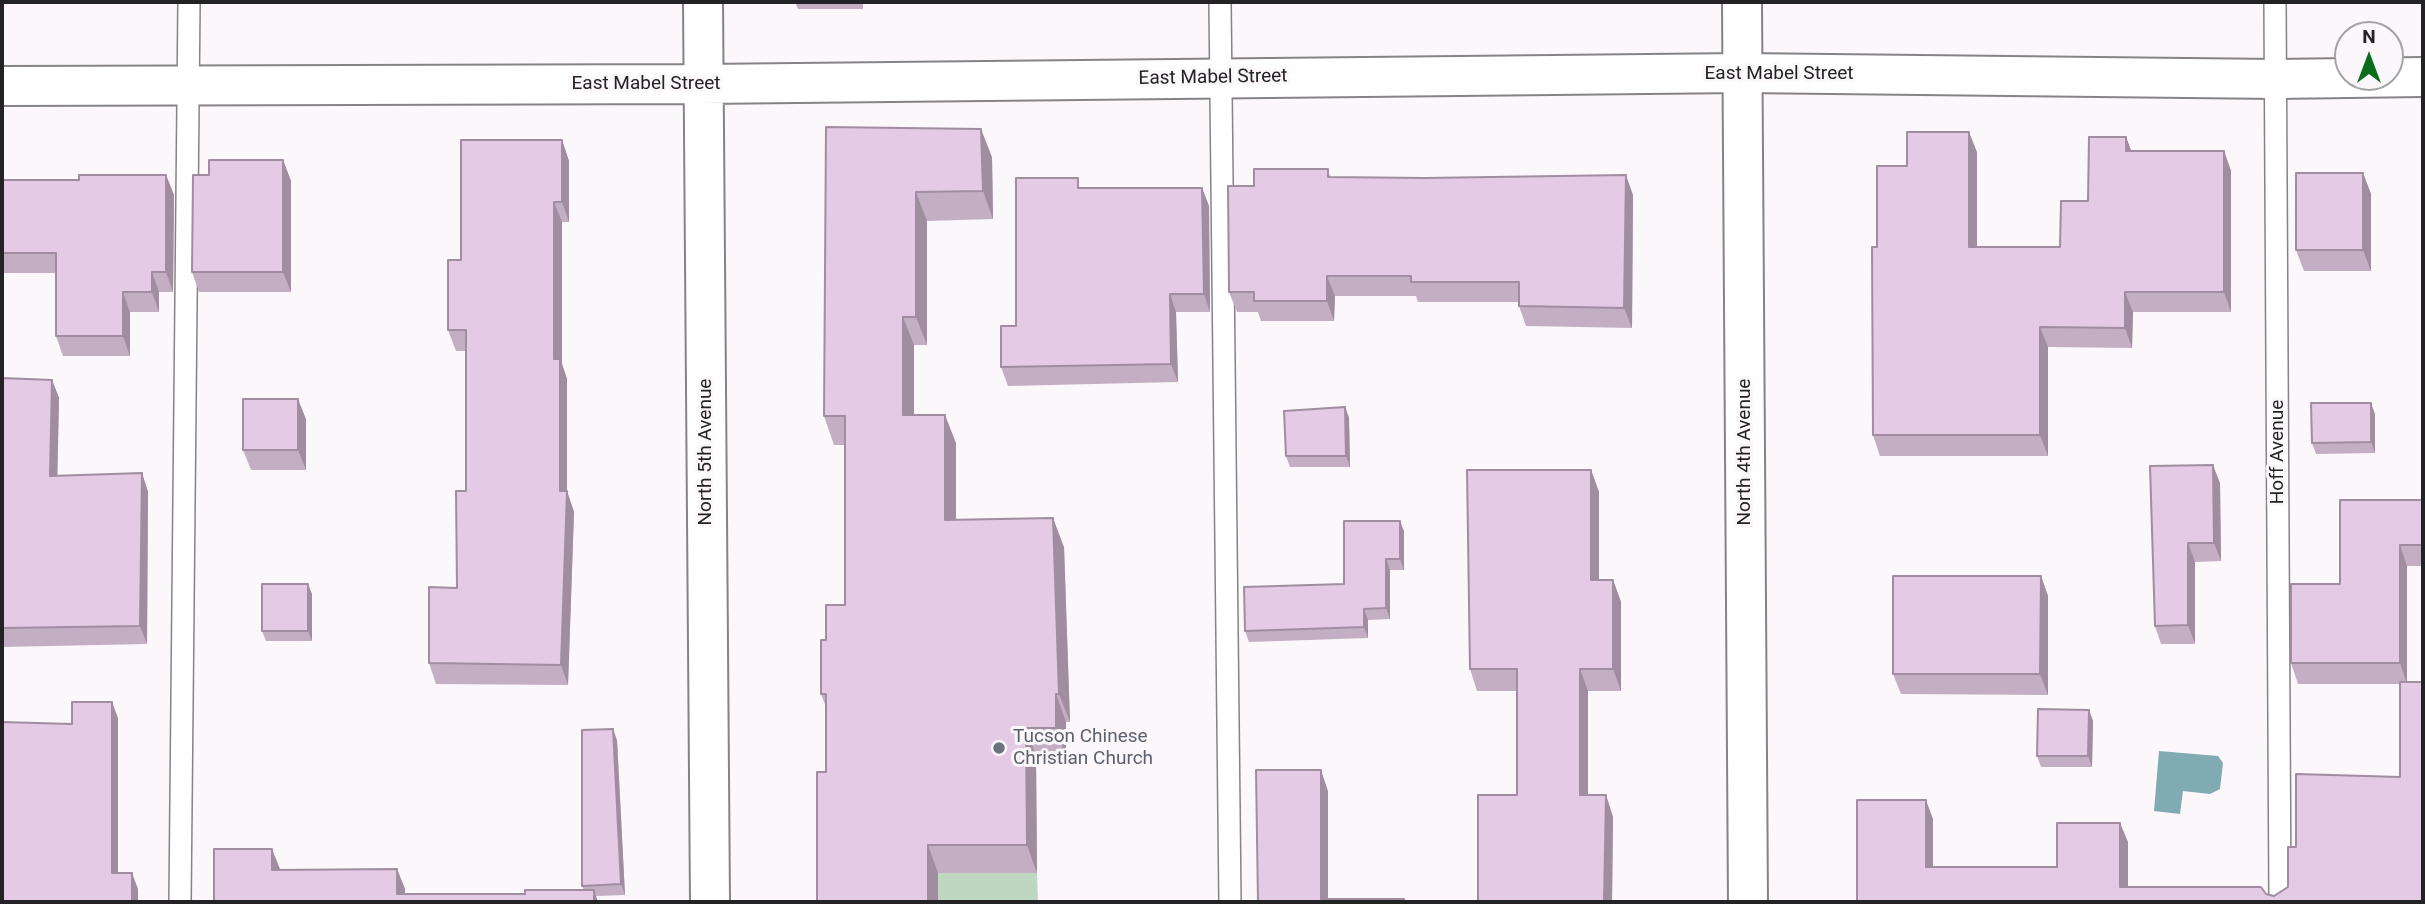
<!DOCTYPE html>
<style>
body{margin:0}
#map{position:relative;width:2425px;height:904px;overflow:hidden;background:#fbf7fb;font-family:Roboto,sans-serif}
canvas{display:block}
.frame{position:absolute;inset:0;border:4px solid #232224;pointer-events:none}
.north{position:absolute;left:2334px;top:21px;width:70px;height:70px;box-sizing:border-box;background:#fbf7fb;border:2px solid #a5a2a5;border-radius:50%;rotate:0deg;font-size:19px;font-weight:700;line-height:28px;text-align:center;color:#232224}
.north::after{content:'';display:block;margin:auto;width:24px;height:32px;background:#0a6d1b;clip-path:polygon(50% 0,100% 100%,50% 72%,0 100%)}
</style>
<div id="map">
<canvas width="2425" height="904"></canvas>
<div class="frame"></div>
<div class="north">N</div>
</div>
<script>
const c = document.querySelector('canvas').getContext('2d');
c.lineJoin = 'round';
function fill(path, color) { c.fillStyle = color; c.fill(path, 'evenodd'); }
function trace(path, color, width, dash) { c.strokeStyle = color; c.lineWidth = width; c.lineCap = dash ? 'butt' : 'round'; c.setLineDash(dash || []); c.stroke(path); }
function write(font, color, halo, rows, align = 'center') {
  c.font = font + ' Roboto,sans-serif'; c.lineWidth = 6; c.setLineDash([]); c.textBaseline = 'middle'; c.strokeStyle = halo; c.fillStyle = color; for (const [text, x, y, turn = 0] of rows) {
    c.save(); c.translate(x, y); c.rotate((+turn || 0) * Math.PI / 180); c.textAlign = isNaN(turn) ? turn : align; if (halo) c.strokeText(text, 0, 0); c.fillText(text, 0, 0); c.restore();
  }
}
const green = new Path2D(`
 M938 873H1037L1038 902H938Z`);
const water = new Path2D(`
 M2159 751 2218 756 2223 763 2220 789 2210 794 2183 791 2180 814 2154 811Z`);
const lane = new Path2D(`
 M1220 2 1230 902
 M2275 2 2280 902
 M180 902 189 2`);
const street = new Path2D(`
 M703 2 710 902
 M1742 2 1748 902
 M2 86 703 84 1742 73 2276 79 2423 77`);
const wall = new Path2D(`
 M795 2H990V3H863V9H798Z
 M826 127 992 157 993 219 927 221V345H914V415L956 443V519L1064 547 1070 722H1066V756H1036L1037 873H938L826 772V707L821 694 826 640 845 605V445H834L824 416Z
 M2126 137 2131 151H2224L2231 171V312H2133L2132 348 2048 347V456H1880L1873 435 1877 247 1907 166 1977 152V247H2060Z
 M562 140 569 161V222H562V364L567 379V491L574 512 568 685 436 684 429 663 457 588 466 491V351H456L448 330 461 260Z
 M283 160 291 181V292H199L192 272 209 175Z
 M1328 169 1330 177 1633 195 1632 328 1526 326 1519 306V302H1418L1416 296H1335L1334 321H1261L1258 312H1237L1229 292 1254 186Z
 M2363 173 2371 194V271H2304L2296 250Z
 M166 175 174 195 173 292H159V312H130V356H63L56 336V273H2V180H79Z
 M1081 188H1202L1209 206 1210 312H1176L1178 382 1008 386 1001 367 1016 326Z
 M2 378 52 380 59 398 57 476 142 473 148 492 147 644 2 647Z
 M1345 407 1349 418 1350 467H1290L1286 456Z
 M2375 414V453L2316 454 2312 443Z
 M306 419V470H251L243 450Z
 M2150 466 2220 483 2221 561 2195 562V644H2161L2155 626Z
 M1591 470 1599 492V580H1613L1621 602V691H1588V795H1606L1613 817 1612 902H1478L1517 795V691H1477L1470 669Z
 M2423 500V566H2407V682L2423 902H1857L1933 819V867H2057L2128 842V887L2266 894 2274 896 2288 887 2296 847 2400 777V684H2298L2291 663 2340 584Z
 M1404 531V570H1390V619L1368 620V638L1249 642 1245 631 1344 584Z
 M2041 576 2048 596V695L1901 694 1893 674Z
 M312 594V641H266L262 631Z
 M2089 710 2093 721 2092 767H2041L2037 756Z
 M617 740 625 895 596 896 598 902H214L280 870 397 869 405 889V894H525L584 890 582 886Z`);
const shadedWall = new Path2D(`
 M981 129 992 157 993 219 983 191Z
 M1969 132 1977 152V268L1969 247Z
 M2126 137 2134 158 2126 151Z
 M562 140 569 161V222L562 202Z
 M2224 151 2231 171V312L2224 292Z
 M283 160 291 181V292L283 272Z
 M2363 173 2371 194V271L2363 250Z
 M166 175 174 195 173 292 166 272Z
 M1626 175 1633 195 1632 328 1624 308Z
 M1202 188 1209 206 1210 312 1204 294Z
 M916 192 927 221V345L916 317Z
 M554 202 562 222V364L567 379V491L574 512 568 685 561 665 560 491 554 359Z
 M152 272 159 292V312L152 292Z
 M1327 276 1335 296 1334 321 1327 301Z
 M123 292 130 312V356L123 336Z
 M2125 292 2133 312 2132 348 2125 328Z
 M1170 294 1176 312 1178 382 1171 364Z
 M903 317 914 345V443L903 415Z
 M2040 327 2048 347V456L2040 435Z
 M52 380 59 398 57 494 50 476Z
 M298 399 306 419V470L298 450Z
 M2371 403 2375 414V453L2371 442Z
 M1345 407 1349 418 1350 467 1346 456Z
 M945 415 956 443V548L945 520Z
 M2213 465 2220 483 2221 561 2214 543Z
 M1591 470 1599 492V602L1591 580Z
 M142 473 148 492 147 644 140 626Z
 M1053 518 1064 547 1070 722 1059 694Z
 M1400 521 1404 531V570L1400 559Z
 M2188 543 2195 562V644L2188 625Z
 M2400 545 2407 566V684L2400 663Z
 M1386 559 1390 570V619L1386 608Z
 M2041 576 2048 596V695L2040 674Z
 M1613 580 1621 602V691L1613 669Z
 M308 584 312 594V641L308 631Z
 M1364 609 1368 620V638L1364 627Z
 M1580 669 1588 691V817L1580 795Z
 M1056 694 1066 722V756L1056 728Z
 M112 702 118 718V889L112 873Z
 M2089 710 2093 721 2092 767 2088 756Z
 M1026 728 1036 756 1037 873 1027 845Z
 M613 729 617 740 625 895 621 884Z
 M1321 770 1328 791V902L1321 899Z
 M1606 795 1613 817 1612 902H1604Z
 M1926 800 1933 819V886L1926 867Z
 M2120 823 2128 842V902L2120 887Z
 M928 845 938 873V902H928Z
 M272 849 280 869V891L272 870Z
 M397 869 405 889V902L397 894Z
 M132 873 138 889V902H132Z
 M594 890 598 902H594Z`);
const building = new Path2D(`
 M826 127 981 129 983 191 916 192V317H903V415H945V520L1053 518 1059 694H1056V728H1026L1027 845H928V902H817V772H826V694H821V640H826V605H845V416H824Z
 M1907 132H1969V247H2060L2061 201H2088L2089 137H2126V151H2224V292H2125V328L2040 327V435H1873L1872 247H1877V166H1907Z
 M461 140H562V202H554V359H560V491H567L561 665 429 663V587L457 588 456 491H466V330H448V260H461Z
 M209 160H283V272H192L193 175H209Z
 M1254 169H1328V177L1425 178 1626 175 1624 308 1519 306V282H1411V276H1327V301H1254V292H1229L1228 186H1254Z
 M2296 173H2363V250H2296Z
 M79 175H166V272H152V292H123V336H56V253H2V180H79Z
 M1016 178H1078V188H1202L1204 294H1170L1171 364 1001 367V326H1016Z
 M2 378 52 380 50 476 142 473 140 626 2 628Z
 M243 399H298V450H243Z
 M2311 403H2371V442L2312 443Z
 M1345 407 1346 456H1286L1284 411Z
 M2213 465 2214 543H2188V625L2155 626 2150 466Z
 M1467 470H1591V580H1613V669H1580V795H1606L1604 902H1478V795H1517V669H1470Z
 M2340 500H2423V545H2400V663H2291V584H2340Z
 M1344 521H1400V559H1386V608L1364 609V627L1245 631 1244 587 1344 584Z
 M1893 576H2041L2040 674H1893Z
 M262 584H308V631H262Z
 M2400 682H2423V902H1857V800H1926V867H2057V823H2120V887H2261L2266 894 2274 896 2288 887V847H2296V774L2400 777Z
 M72 702H112V873H132V902H2V722L72 724Z
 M2038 709 2089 710 2088 756H2037Z
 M613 729 621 884 582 886V730Z
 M1256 770H1321V899H1404V902H1258Z
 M214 849H272V870L397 869V894H525V890H594V902H214Z`);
const markers = [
 [999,748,7,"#6b7280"]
];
const streetNames = [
 ["East Mabel Street",1779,74],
 ["East Mabel Street",1213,78,-1],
 ["East Mabel Street",646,84],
 ["North 5th Avenue",706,452,-90],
 ["North 4th Avenue",1745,452,-90],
 ["Hoff Avenue",2278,452,-90]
];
const worshipNames = [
 ["Tucson Chinese",1013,737],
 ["Christian Church",1013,759]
];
fill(green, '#bfd7c0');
fill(water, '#81abb3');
trace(lane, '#868386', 24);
trace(street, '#868386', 42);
trace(lane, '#fff', 21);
trace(street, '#fff', 38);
fill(wall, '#c4aec4');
fill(shadedWall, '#a08da0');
fill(building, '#e4cae4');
trace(building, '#a08da0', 2);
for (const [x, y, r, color] of markers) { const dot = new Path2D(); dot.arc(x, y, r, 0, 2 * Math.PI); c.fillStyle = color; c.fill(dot); trace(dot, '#fbf7fb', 2.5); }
write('19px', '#232224', '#fbf7fb', streetNames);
write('19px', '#5b616d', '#fbf7fb', worshipNames, 'left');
</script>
